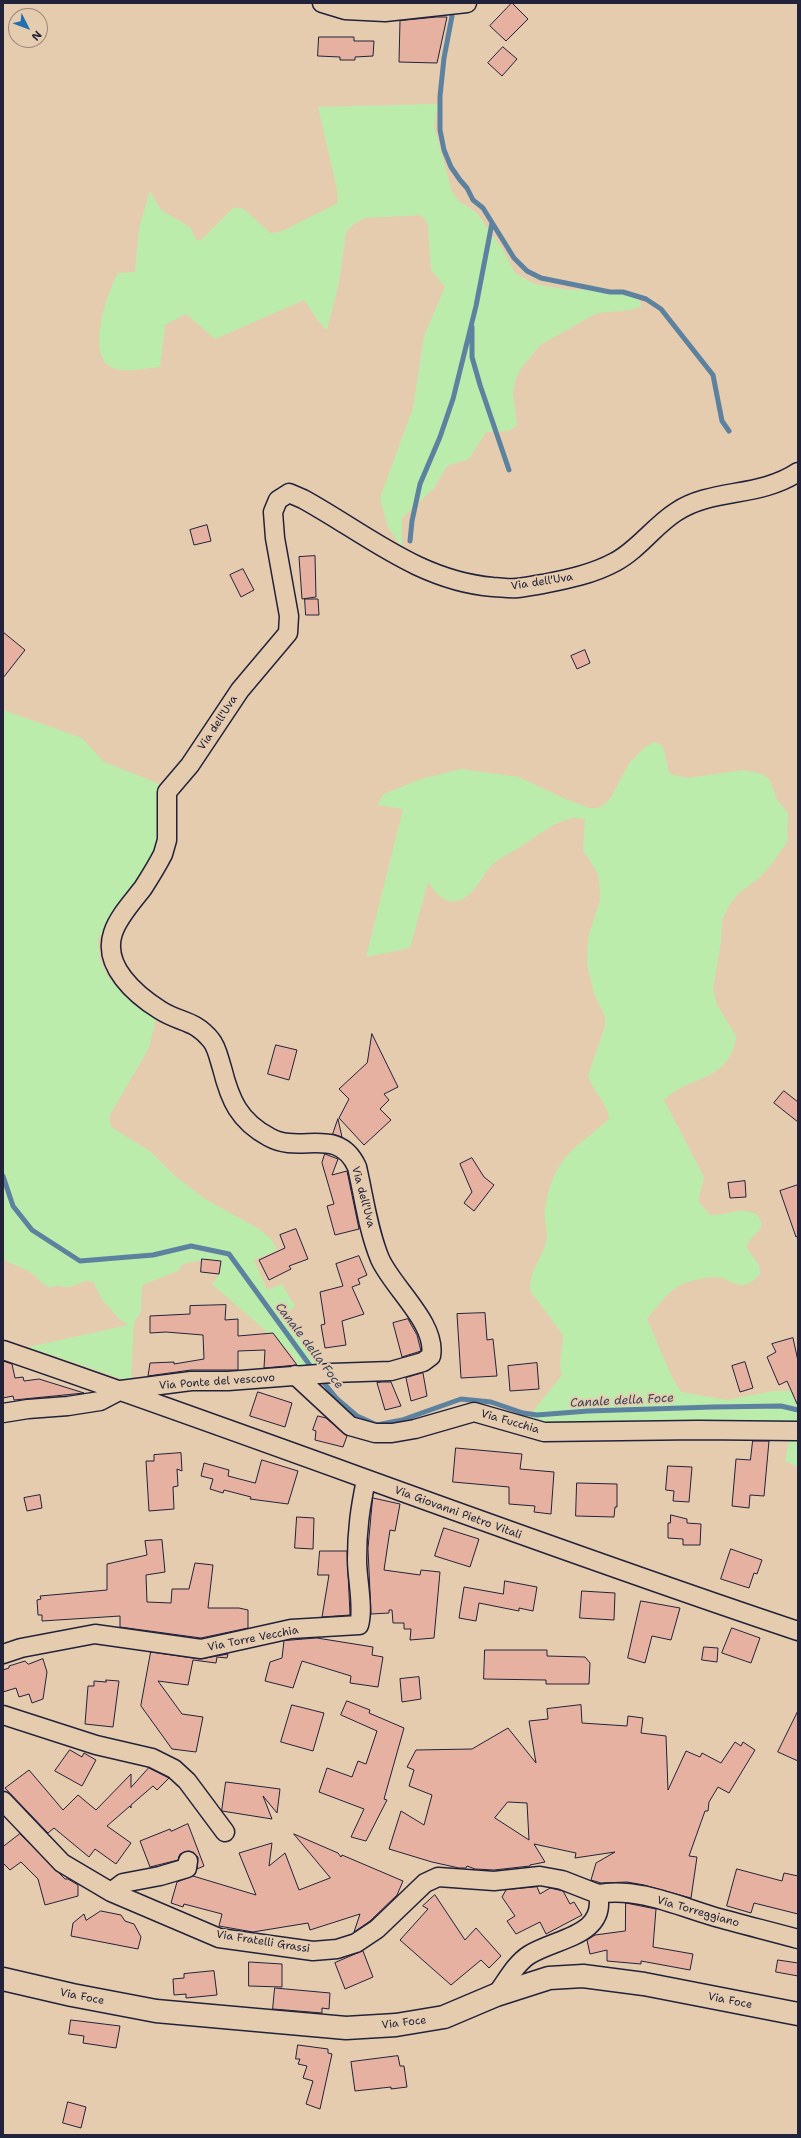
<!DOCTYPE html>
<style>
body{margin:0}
#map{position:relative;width:801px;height:2138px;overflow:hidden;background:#e6ccae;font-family:"Shantell Sans",sans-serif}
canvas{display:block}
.frame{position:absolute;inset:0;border:4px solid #22223b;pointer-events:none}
.north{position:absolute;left:8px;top:8px;width:40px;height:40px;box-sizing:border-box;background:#e6ccae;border:1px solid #988880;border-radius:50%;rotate:132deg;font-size:11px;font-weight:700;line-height:16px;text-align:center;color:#22223b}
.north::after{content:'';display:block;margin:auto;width:14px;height:18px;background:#1f6fb2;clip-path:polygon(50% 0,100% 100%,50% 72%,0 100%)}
</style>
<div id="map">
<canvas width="801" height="2138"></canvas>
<div class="frame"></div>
<div class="north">N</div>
</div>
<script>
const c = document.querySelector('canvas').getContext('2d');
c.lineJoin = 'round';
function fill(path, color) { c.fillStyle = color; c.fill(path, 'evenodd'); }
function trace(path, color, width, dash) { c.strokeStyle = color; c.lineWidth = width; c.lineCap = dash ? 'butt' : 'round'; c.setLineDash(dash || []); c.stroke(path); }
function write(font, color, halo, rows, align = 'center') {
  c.font = font + ' "Shantell Sans",sans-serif'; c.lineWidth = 4; c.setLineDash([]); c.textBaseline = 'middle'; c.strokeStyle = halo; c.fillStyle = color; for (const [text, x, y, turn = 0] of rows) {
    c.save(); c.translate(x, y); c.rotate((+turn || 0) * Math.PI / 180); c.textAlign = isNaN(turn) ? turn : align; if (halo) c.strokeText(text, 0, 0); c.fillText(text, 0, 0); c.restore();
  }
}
const green = new Path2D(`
 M438 104 434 126 452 192 459 201 477 213 503 250 515 273 535 284 569 290 603 289 636 296 642 306 631 310 597 313 540 345 520 370 515 381 513 394 517 426 508 431 486 432 469 459 447 466 434 488 402 518V547L388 527 380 498 413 408 424 336 445 287 431 270 428 224 421 215 365 218 355 223 346 232 339 283 327 330 319 322 304 300 215 339 186 314 165 325 160 367C146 368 123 374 111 367 86 353 107 293 118 273L135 272 139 228 150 191 161 210 190 227 197 241 202 239 234 207 244 209 270 233 280 232 338 203 337 189 318 107Z
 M3 710 82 738 104 762 162 785 157 845 149 864 108 920 98 940 100 960 107 975 119 990 136 1006 156 1018 149 1048 109 1116 111 1127 151 1152 175 1176 205 1199 259 1229 271 1239 277 1250 254 1260 267 1290 282 1284 295 1306 283 1317 321 1365 319 1368H300L291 1353 212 1284 218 1276 216 1260 197 1261 183 1264 178 1271 142 1285 141 1312 134 1322 131 1382 28 1347 128 1325 121 1321 103 1301 93 1282C83 1278 78 1286 68 1287 59 1287 59 1284 50 1288 42 1284 37 1277 30 1272 22 1267 12 1265 3 1259Z
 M654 742 662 745C666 755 666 764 670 774L687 778 743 770 762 774 770 780 777 800 788 813 787 842 771 865 759 878 739 893 730 904 722 920 721 941 713 989 717 1005 736 1036C730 1083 690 1074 664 1100L704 1177 698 1201 710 1215C729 1216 738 1205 758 1215L762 1225C757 1235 750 1237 746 1247L759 1265 760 1274C745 1291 739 1285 722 1278 712 1275 698 1279 688 1282 670 1287 659 1305 647 1319L672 1377 681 1392 727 1400 773 1391H793L798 1386V1467L785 1461 789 1442 790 1424 768 1421 765 1426 724 1421 551 1424 526 1420 562 1375 560 1366 563 1335 531 1292C527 1274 541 1260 546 1243 549 1231 543 1220 545 1208 554 1156 573 1151 609 1119 608 1103 593 1092 588 1076L605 1026V1017L594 993 587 964 588 938 600 900V891L598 874 583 850 585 819C581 819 577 817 573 818 552 822 535 838 517 849 508 854 500 858 492 865 481 876 473 899 456 901 443 903 434 891 428 882L410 948 366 957 403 809 377 805 384 794 421 779 461 769 519 777 563 798 589 808H598L605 804 611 797 630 762 645 747Z`);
const stream = new Path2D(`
 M452 16 444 58 440 96V130L444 150 451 167 460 180 467 188 473 200 483 208 514 258 527 271 541 278 610 292H623L646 299 661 309 713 375 722 421 729 431
 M472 327V357L480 385 509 470
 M410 541 412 521 420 484 440 437 453 399 476 306 492 223
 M3 1176 13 1206 32 1230 80 1261 153 1255 191 1246 229 1254 314 1371
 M320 1378 337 1399 357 1416 377 1425 402 1420 461 1399 491 1402 523 1413 537 1415 588 1411 713 1407 781 1406 798 1410`);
const building = new Path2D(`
 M512 3 528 19 506 41 490 26Z
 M437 17H447L437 63 399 62 400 21Z
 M319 37H354V41H374L373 56 355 57V60H340V57L318 56Z
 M503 47 517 59 502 76 488 63Z
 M207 525 211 541 194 545 190 530Z
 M315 556 316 597 302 599 299 557Z
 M243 569 254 590 241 597 230 575Z
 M305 599H318L319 615H306Z
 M3 632 25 650 3 678Z
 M585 650 590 663 577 669 571 656Z
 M372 1034 398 1087 384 1094 389 1100 380 1109 391 1120 364 1145 339 1118 349 1099 339 1089 367 1063Z
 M276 1045 297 1050 289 1080 268 1074Z
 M784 1091 798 1102V1122L774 1103Z
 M338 1119 342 1137 333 1134Z
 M325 1154 338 1159 332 1175 347 1171 359 1229 335 1235 327 1206 334 1204 322 1163Z
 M472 1158 484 1177 494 1185 474 1211 464 1203 472 1192 460 1164Z
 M745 1181 746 1197 730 1198 728 1183Z
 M798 1185V1236L796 1237 780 1191Z
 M296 1229 308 1259 289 1266 291 1269 269 1280 259 1260 285 1248 280 1235Z
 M359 1256 367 1275 358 1279 360 1284 352 1287 364 1314 342 1321 346 1345 325 1348 321 1325 325 1324 320 1292 343 1286 336 1264Z
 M202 1259 221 1261 219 1274 201 1272Z
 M226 1305 225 1320 238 1319V1336L273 1333 297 1365 264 1368 265 1350 238 1351V1370H191L148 1376 150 1363 174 1362V1364L204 1359 203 1335 166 1332 150 1333V1316L190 1314V1306Z
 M485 1313 487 1340 493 1339 497 1376 461 1378 457 1314Z
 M408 1319 417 1335 421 1351 402 1357 393 1323Z
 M793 1338 798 1361V1406L787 1381 779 1385 767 1357 776 1352 772 1344Z
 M3 1361 12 1364 15 1378 23 1377 24 1381 39 1379 84 1393 14 1400 13 1396 3 1398Z
 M745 1362 753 1388 740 1392 732 1366Z
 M537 1363 539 1389 510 1391 508 1366Z
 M423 1373 427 1396 411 1401 406 1378Z
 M383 1382H391L401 1406 385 1410 377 1383Z
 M258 1392 292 1403 285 1427 250 1416Z
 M318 1416 326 1418 347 1436 343 1447 315 1440 316 1431 313 1430Z
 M753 1441H769L764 1496 750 1495 749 1508 732 1506 736 1459 750 1460Z
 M456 1448 522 1454 520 1469 554 1472 551 1514 534 1512 535 1506 509 1504V1487L453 1482Z
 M181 1453 182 1471 177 1469 178 1486 173 1487 174 1509 149 1511 146 1461H154V1455Z
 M262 1460 298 1471 288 1504 250 1499 251 1497 224 1490 223 1493 210 1489 213 1479 201 1476 204 1463 229 1470 228 1476 255 1483Z
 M668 1466 692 1467 689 1502 673 1501 674 1491 666 1490Z
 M577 1483 617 1484V1507H615L614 1517 576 1516Z
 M40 1495 42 1508 27 1511 24 1498Z
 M373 1498 400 1504 395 1531 390 1530 384 1570 420 1575 421 1570 440 1572 434 1638 410 1640 411 1629H404V1623H393L392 1610H389V1613L371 1614 368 1549Z
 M671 1515 687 1519V1523L701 1524 700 1545H683V1539L668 1538V1523H670Z
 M297 1517 314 1518 313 1549 295 1548Z
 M444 1528 479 1539 470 1567 435 1556Z
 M162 1540 165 1572 146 1575 147 1602 171 1603 172 1589H189L195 1563 213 1565 208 1608H239L248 1610V1628L201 1638 120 1627V1616L42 1621V1615H38L37 1600 41 1599 40 1596 107 1590V1564L147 1555 145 1541Z
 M731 1549 762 1560 757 1574 754 1573 749 1588 721 1579Z
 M320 1551H347L350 1615 322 1617 329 1575H318Z
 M505 1581 537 1587 533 1611 519 1608V1611L479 1603 476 1621 459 1618 464 1587 503 1594Z
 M582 1591 615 1593 614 1620 580 1618Z
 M641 1601 680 1608 671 1640 652 1636 645 1663 628 1658Z
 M732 1628 760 1638 751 1663 722 1653Z
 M317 1638 373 1647 372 1655 383 1657 378 1687 350 1683 351 1676 302 1661 293 1688 265 1681 270 1662 282 1658 284 1641Z
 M704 1647 718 1648 717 1662 702 1660Z
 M485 1650H547V1656L585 1657 590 1663 589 1684H546V1680L484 1679Z
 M151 1652 200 1659 228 1654 227 1658 217 1657 216 1663 193 1660 188 1685 158 1681 182 1714 203 1717 196 1752 172 1749 141 1706Z
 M43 1659 47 1672 43 1699 32 1703 29 1694 19 1697 16 1688 3 1692V1670L9 1668V1666L25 1661 28 1664Z
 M419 1677 421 1699 402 1702 400 1679Z
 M106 1680 119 1681 113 1727 85 1724 88 1686H94V1681L106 1682Z
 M347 1701 370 1710 369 1713 404 1728 384 1799 387 1800 366 1841 351 1837 364 1809 319 1792 327 1768 352 1777 358 1761 366 1764 377 1731 341 1715Z
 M292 1705 324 1713 313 1751 281 1742Z
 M581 1705 582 1723 627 1726 628 1716 643 1718 641 1733 666 1736 668 1790 686 1751 700 1757 702 1753 721 1763 735 1742 741 1746 743 1742 755 1750 729 1793 718 1787 709 1802 708 1811H705L689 1856 697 1857 691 1898 644 1885 627 1882 601 1883 591 1880 596 1863 615 1852 575 1858 576 1853 534 1844 545 1862 530 1865V1866L494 1870 475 1869 467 1866 466 1868H459L432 1862 389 1849 401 1811 424 1825 432 1795 409 1786 414 1770 407 1767 416 1750 472 1749 508 1728 536 1763 529 1721 548 1719 547 1709ZM508 1802 527 1803 529 1840 495 1818Z
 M798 1711V1761L778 1752Z
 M70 1750 82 1757 84 1753 96 1760 82 1786 55 1771Z
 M149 1768 169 1778 157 1790 153 1786 131 1805V1808L130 1806 107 1826 131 1843 116 1864 95 1849 89 1857 54 1828 48 1833 5 1788 29 1770 63 1810 78 1795 96 1810 131 1774V1787Z
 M226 1782 280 1789 277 1813 263 1796 272 1819 222 1811Z
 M188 1824 204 1866 197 1869 198 1857 189 1851 180 1854 178 1860 150 1867 140 1841 170 1829 171 1831Z
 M20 1834 65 1879H68L78 1885V1896L45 1905 38 1879 21 1862 10 1870 3 1863V1847Z
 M294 1834 338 1853 341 1857 342 1855 403 1881 397 1895 370 1921 354 1932 360 1914 310 1930 308 1923 253 1932 219 1926 222 1914 184 1904 183 1907 171 1903 177 1882 193 1876 256 1895 239 1853 272 1843 269 1866 285 1853 299 1890 330 1878Z
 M737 1869 782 1881 784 1873 798 1876V1914L754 1903 751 1913 727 1906Z
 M537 1887 540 1894 550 1888 563 1891 570 1904 574 1902 582 1915 546 1934 540 1922 516 1934 507 1921 515 1916 502 1897 506 1890Z
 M435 1895 465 1940 476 1928 501 1956 489 1968 481 1960 451 1985 400 1940 428 1909 423 1906Z
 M626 1903 656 1909 653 1947 693 1954 690 1970 641 1961V1964L607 1961V1950L590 1954 587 1940 595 1935 625 1931Z
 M101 1911 121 1915 125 1921 134 1924 141 1937 138 1949 71 1936 73 1923 84 1914 86 1920Z
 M363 1951 373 1977 345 1989 335 1963Z
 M778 1960 798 1963V1976L776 1972Z
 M249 1962 282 1964V1987L249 1986Z
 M214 1971 217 1995 186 1998V1994L174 1995 173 1979 184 1978V1974Z
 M275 1988 330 1993 329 2009 322 2008V2013L273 2009Z
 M71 2020 120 2026 116 2048 83 2043 84 2036 69 2034Z
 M298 2045 328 2049V2053L332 2054 320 2109 306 2104 313 2081 303 2078 307 2066 298 2064 300 2059H296Z
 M398 2056 400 2066H404L407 2087 391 2089V2087L355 2091 351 2062Z
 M68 2102 86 2107 81 2128 63 2123Z`);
const minor = new Path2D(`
 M322 3 345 10 385 12 467 3
 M3 1350C269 1441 531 1542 798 1631
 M295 1375 350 1426 375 1433H392L415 1429 474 1412 544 1432 698 1430 798 1431
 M3 1413 28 1409 68 1406 100 1401 121 1390 191 1381H228L332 1373 391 1371 423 1362 431 1356C437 1324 393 1288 380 1259 368 1230 364 1197 357 1167 338 1125 300 1155 269 1137 239 1121 230 1100 222 1068 219 1059 217 1047 211 1040 194 1019 180 1023 160 1010 136 995 102 966 113 933 118 917 133 901 143 888 150 877 157 866 163 854L167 840V792L190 765 240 690 288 633 289 616 275 538 273 512 278 500 289 493 303 499C365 533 419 581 493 587 500 587 509 589 517 588 526 587 535 585 543 584 568 579 593 574 615 562 638 550 654 526 676 512 712 488 759 498 798 472
 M3 1654 21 1648 95 1634 201 1649 291 1629 359 1625C364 1608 357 1579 357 1560 357 1530 360 1509 366 1480
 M3 1715 96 1745 152 1758 174 1769 187 1781 225 1832
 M3 1801 62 1863 111 1892 219 1938 313 1951 337 1949 356 1943 377 1929 425 1883 438 1877 494 1881 540 1876 562 1880 598 1894C607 1936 556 1938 529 1955 515 1964 506 1982 496 1995
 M111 1892 123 1883 160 1876 187 1868 188 1861
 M598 1894C636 1887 676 1905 712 1916 740 1924 769 1931 798 1939`);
const major = new Path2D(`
 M3 1979 72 1995 156 2011 346 2028 396 2025 444 2017 496 1995 549 1978 583 1976 644 1984 798 2014`);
const streetNames = [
 ["Via dell'Uva",542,582,-9],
 ["Via dell'Uva",218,723,-57],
 ["Via dell'Uva",363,1197,75],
 ["Via Ponte del vescovo",217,1382,-4],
 ["Via Fucchia",510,1422,16],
 ["Via Giovanni Pietro Vitali",458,1513,20],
 ["Via Torre Vecchia",253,1639,-11],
 ["Via Torreggiano",698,1912,16],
 ["Via Fratelli Grassi",263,1942,9],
 ["Via Foce",82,1997,11],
 ["Via Foce",730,2001,11],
 ["Via Foce",404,2023,-7]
];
const waterNames = [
 ["Canale della Foce",309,1346,53],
 ["Canale della Foce",622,1401,-3]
];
fill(green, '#bcecab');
trace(stream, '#5c82a0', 5);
fill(building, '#e6b1a0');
trace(building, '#22223b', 1);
trace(minor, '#22223b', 21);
trace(major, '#22223b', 25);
trace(minor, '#e6ccae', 18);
trace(major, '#e6ccae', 22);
write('11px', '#22223b', '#e6ccae', streetNames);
write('italic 12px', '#35425d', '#e6ccae', waterNames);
</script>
